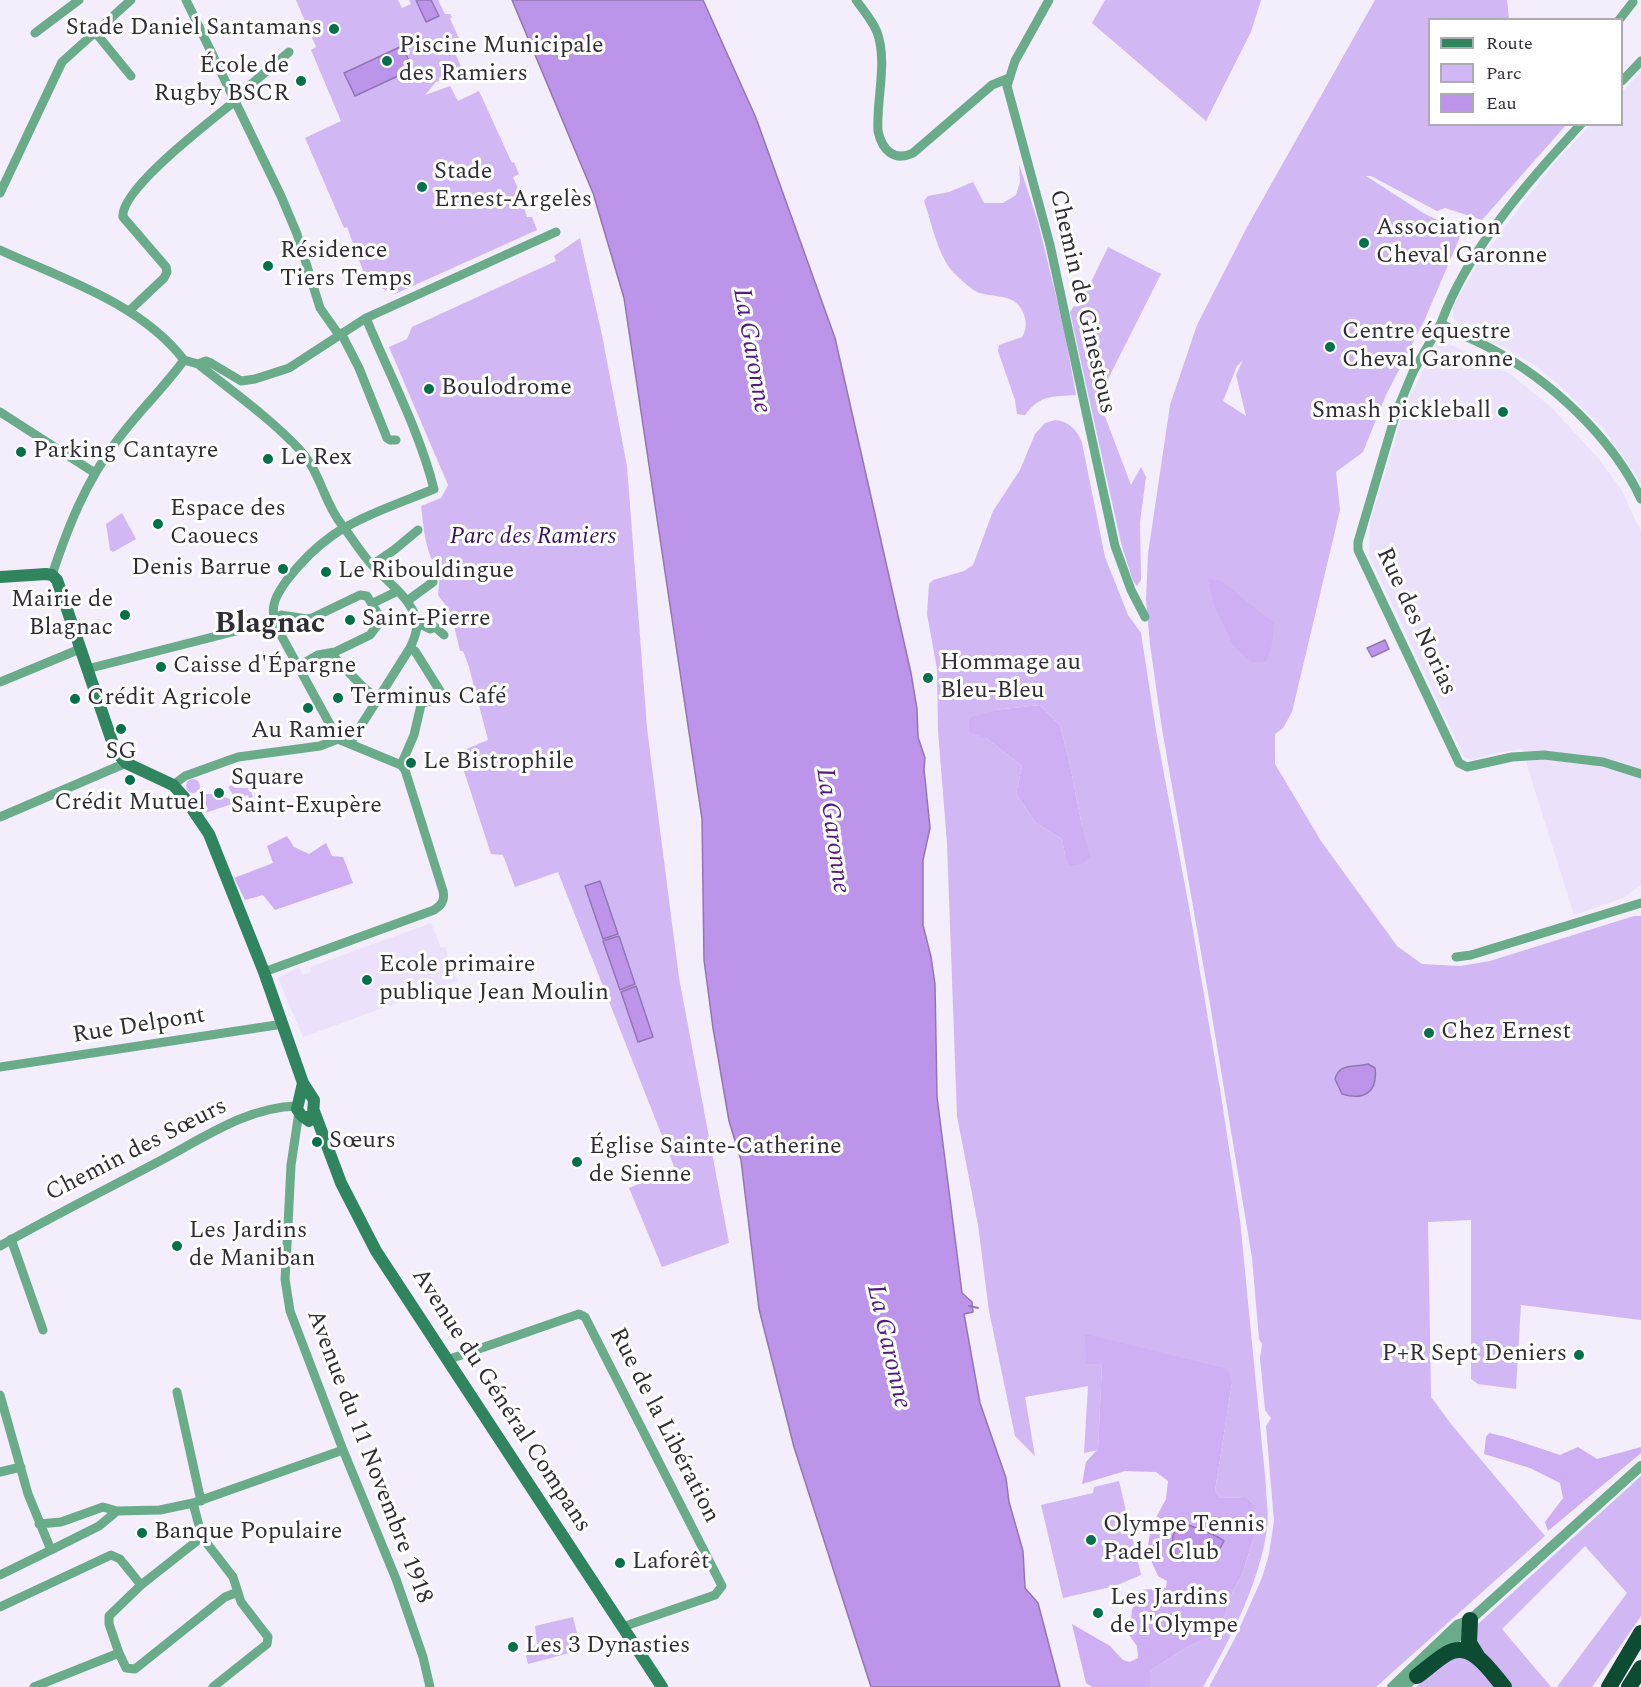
<!DOCTYPE html>
<meta charset="utf-8">
<style>
body{margin:0}
#map{position:relative;width:1641px;height:1687px;overflow:hidden;background:#f3edfc;font-family:Spectral,serif}
canvas{display:block}
.legend{position:absolute;left:1428px;top:18px;width:195px;height:108px;box-sizing:border-box;background:#fff;border:2px solid #adabaf;margin:0;padding:8px 10px;list-style:none;font-size:18px;color:#312d36}
.legend li{display:flex;align-items:center;gap:12px;height:30px}
.legend b{width:30px;border:2px solid #adabaf}
</style>
<div id="map">
<canvas width="1641" height="1687"></canvas>
<ul class="legend">
<li><b style="height:8px;background:#30855f"></b>Route</li>
<li><b style="height:16px;background:#d1b7f3"></b>Parc</li>
<li><b style="height:16px;background:#bc95ea"></b>Eau</li>
</ul>
</div>
<script>
const c = document.querySelector('canvas').getContext('2d');
c.lineJoin = 'round';
function fill(path, color) { c.fillStyle = color; c.fill(path, 'evenodd'); }
function trace(path, color, width, dash) { c.strokeStyle = color; c.lineWidth = width; c.lineCap = dash ? 'butt' : 'round'; c.setLineDash(dash || []); c.stroke(path); }
function write(font, color, halo, rows, align = 'center') {
  c.font = font + ' Spectral,serif'; c.lineWidth = 6; c.setLineDash([]); c.textBaseline = 'middle'; c.strokeStyle = halo; c.fillStyle = color; for (const [text, x, y, turn = 0] of rows) {
    c.save(); c.translate(x, y); c.rotate((+turn || 0) * Math.PI / 180); c.textAlign = isNaN(turn) ? turn : align; if (halo) c.strokeText(text, 0, 0); c.fillText(text, 0, 0); c.restore();
  }
}
const built = new Path2D(`
 M1641 72V483L1602 427 1556 382 1534 365 1507 349 1461 327 1453 316V306L1477 265 1522 204 1558 159 1591 125 1622 124V92Z
 M1443 341 1508 372 1551 407 1598 458 1621 489 1641 532V885L1623 898 1574 915 1522 749 1496 753 1472 760 1464 757 1369 555 1370 523 1405 407 1436 344Z
 M431 923 441 948 445 947 457 981 303 1037 278 978 299 967 303 975 311 972 310 967Z`);
const green = new Path2D(`
 M296 0H398L402 8 411 4 409 0H438L445 14H450L452 17 450 19 463 47 454 51 463 71 436 82 425 95 450 86 458 101 479 91 512 163 514 162 519 174 513 177 522 198 519 200 522 202 527 217H532L537 230 395 294 389 288 387 291 374 284 375 281 365 276 347 227 344 228 305 138 341 121 311 50 316 47Z
 M1105 0H1261L1251 32 1206 121 1092 23Z
 M1375 0H1507L1509 19 1430 20V124L1566 125 1482 220 1445 208 1437 211 1371 176H1366L1425 214 1462 232 1425 319 1386 395 1363 452 1336 472 1340 510 1292 712 1283 728 1275 734V764L1321 841 1397 946 1422 964 1460 966 1490 961 1634 916H1641V1320L1521 1305 1516 1389 1478 1384 1471 1379V1220L1428 1222 1431 1397 1451 1424 1545 1536 1376 1687H1209L1235 1638 1262 1578 1269 1554 1274 1521 1266 1426 1271 1418 1265 1410 1260 1358 1262 1344 1259 1339 1252 1258 1210 1004 1162 729 1150 644 1146 600 1148 554 1170 405 1197 325 1247 227ZM1243 360 1236 375 1246 416 1223 401 1237 366Z
 M1019 164 1038 222 1064 329 1076 395C1052 397 1041 394 1025 415L1017 414 1015 400 998 351 999 345 1022 337C1026 330 1027 324 1024 315 1017 292 995 299 977 292 968 287 959 278 952 271 937 252 932 224 924 201L928 196 949 192 973 182 984 203H1003L1016 195 1020 182Z
 M580 238 602 335 627 466 647 728 679 978 729 1243 662 1267 629 1188 675 1169 558 872 515 887 503 855 491 854 459 756 464 750 488 740 469 667 463 651H460L451 613 438 595 440 573C425 554 424 529 421 506L441 498 448 485 389 347 407 339 412 327 556 261 554 256Z
 M1108 247 1161 274 1099 397 1101 406 1131 485 1141 467 1146 477 1140 522 1141 580 1137 586 1133 581 1121 543 1070 312 1074 306 1077 307 1080 305Z
 M1055 420C1069 421 1078 431 1082 443L1105 557 1128 615 1141 633 1156 731 1189 907 1220 1089 1240 1220 1266 1486C1266 1499 1269 1514 1267 1528 1260 1582 1230 1640 1203 1687H1150V1671L1185 1648 1219 1633 1233 1591 1242 1575 1254 1537 1255 1505 1246 1497 1220 1498 1215 1491 1232 1383 1102 1364 1098 1450 1084 1453 1088 1386 1025 1397 1035 1456 1015 1436 989 1311 978 1225 957 1116 947 843 938 731 937 669 927 614 929 584 933 580 964 571 973 565 993 511 1020 470 1035 434 1045 423ZM1040 705 1060 725 1070 765 1082 826 1065 855 1062 839 1036 823 1016 794 1022 766 986 738 969 719 994 710Z
 M122 513 136 539 113 552 110 550 106 524Z
 M186 786a7 7 0 1 1 14 0a7 7 0 1 1-14 0Z
 M233 784 235 788H250L253 797 249 798 248 795 245 796V799L238 802 228 787Z
 M206 794H215L233 800 235 803 205 813 204 811 206 809 199 799Z
 M1641 1476V1616L1592 1687H1557L1627 1593 1585 1546 1502 1629 1551 1687H1512L1475 1643 1473 1632 1478 1624Z
 M1119 1481 1141 1575 1115 1586 1063 1598 1041 1505 1093 1493 1094 1487Z
 M573 1617 581 1650 528 1664 526 1656 531 1648 537 1644 535 1626Z
 M1456 1657H1467L1496 1687H1416L1440 1667Z`);
const forest = new Path2D(`
 M1208 579 1222 581 1258 611 1274 622 1272 645 1266 662H1251L1233 645 1214 605Z
 M1040 705 1060 725 1070 765 1082 826 1090 857 1082 864 1070 866 1065 855 1062 839 1036 823 1016 794 1022 766 986 738 969 732V718L994 710Z
 M287 836 294 847 309 854 326 843 332 856 343 857 353 883 275 910 263 895 245 900 234 878 273 863 267 846Z
 M1085 1334 1228 1369 1232 1383 1215 1491 1220 1498 1246 1497 1255 1505 1254 1537 1242 1575 1233 1591 1219 1633 1185 1648 1150 1671V1687H1092L1086 1683 1072 1624 1110 1646 1123 1660 1130 1662 1138 1658 1137 1646 1129 1635 1132 1610 1139 1590 1166 1588 1167 1581 1158 1576 1147 1552 1151 1527 1166 1499 1168 1481 1156 1472 1125 1471 1082 1484 1086 1462 1098 1449 1102 1364H1086ZM1179 1521 1193 1528 1215 1534 1219 1550 1201 1552Z
 M1489 1433 1506 1437 1560 1455 1578 1447 1597 1459 1641 1447V1453L1548 1531 1545 1522 1563 1498 1560 1483 1530 1468 1484 1454 1486 1437Z`);
const water = new Path2D(`
 M416 0H431L439 16 426 22Z
 M512 0H703L756 118 835 338 911 673 917 709 918 737 925 758 924 769 930 828 923 860V925L931 957 935 984 937 1097 962 1293 972 1302 973 1312 964 1314 980 1403 1006 1478 1009 1502 1023 1551 1025 1588 1038 1603 1060 1687H871L794 1447 759 1309 741 1160 729 1121 713 1028 704 960 702 819 624 298 593 193Z
 M402 46 413 69 355 96 344 73Z
 M1385 640 1389 649 1372 657 1367 648Z
 M600 881 618 934 603 939 585 886Z
 M619 936 635 984 620 990 603 941Z
 M636 986 653 1037 638 1042 621 992Z
 M1368 1064 1375 1068C1378 1092 1364 1101 1342 1094L1335 1079C1340 1062 1354 1068 1368 1064Z
 M1180 1521C1194 1529 1211 1531 1224 1541L1219 1550 1201 1552 1187 1560 1176 1555C1170 1541 1172 1533 1180 1521Z`);
const stream = new Path2D(`
 M969 1306 978 1308`);
const minor = new Path2D(`
 M186 0 281 196 297 234 320 308 339 335
 M856 0C863 10 872 20 877 32 888 62 876 100 878 131 882 150 894 162 913 153L992 85 1009 78
 M1049 0 1015 61 1007 86 1050 245 1115 546 1131 590 1145 617
 M1619 20 1633 2
 M95 32 131 76
 M35 33 79 0
 M1622 81 1641 61
 M1581 124C1529 180 1467 251 1441 323 1457 334 1474 339 1490 348 1550 380 1612 437 1641 499
 M0 193 62 62 131 0
 M0 250C63 279 140 303 184 360
 M129 311 164 278 167 272 166 267 123 217C120 189 212 120 235 101L241 93 289 52
 M366 318C389 374 419 430 434 489 405 501 358 517 333 535 316 547 300 563 287 580 276 595 269 607 276 626L338 739 401 765
 M1441 323 1413 372 1396 413 1358 542V550L1459 763 1467 767 1512 757 1544 755 1603 762 1641 774
 M341 333 359 368 387 438 390 440H396
 M184 360 198 364 206 361 211 363 241 381 255 379 289 368 366 318 556 232
 M198 364C232 391 270 418 300 450 321 473 324 503 342 525 352 538 361 553 372 565 387 581 405 594 414 613 420 626 415 637 410 648L350 743
 M0 412 95 473
 M372 565 394 550 418 530
 M52 575C68 527 85 483 116 442 137 413 163 389 184 360
 M407 601 433 582
 M373 603 398 591
 M418 623 430 629 435 627 444 635
 M330 653 363 687 379 700
 M87 669 244 629 263 623 281 615 307 619 312 618 360 595 367 596 380 617 379 623 370 635 335 652 318 655 297 667
 M0 682 80 649
 M401 765 414 735 421 705 425 702 445 699 415 651 410 648
 M173 785 185 776 238 757 320 746 338 739
 M0 817 126 763
 M1456 957 1471 955 1641 903
 M264 972 434 910C442 905 445 900 443 891L405 770 401 765
 M0 1067 283 1024
 M299 1112 291 1165 287 1245 285 1279 290 1311 343 1450 396 1579 423 1657 430 1687
 M11 1239 43 1330
 M0 1246C51 1217 103 1191 154 1164 199 1141 245 1107 297 1106
 M447 1360 579 1314 585 1317 722 1586 715 1595 631 1624 623 1628
 M177 1392 201 1501
 M0 1395 28 1494 51 1550 0 1575
 M0 1472 21 1467
 M193 1503 202 1537 233 1577 241 1602 268 1637 267 1644 213 1687
 M39 1524 61 1522 103 1507 117 1511
 M51 1550 99 1526 117 1511 160 1510 193 1503 343 1450
 M0 1607 111 1555 120 1559 141 1585
 M119 1653 126 1668 135 1669 225 1597 238 1592
 M34 1687 119 1653 109 1624V1616L141 1585 202 1537`);
const tertiary = new Path2D(`
 M1442 1652 1463 1632 1470 1620 1641 1466
 M1392 1687 1457 1625 1470 1620
 M1404 1687 1420 1673`);
const secondary = new Path2D(`
 M0 577 46 574 52 575 57 580 115 750 126 763 173 785 184 797 209 834 264 972 303 1083 314 1100 313 1114 309 1117H303
 M303 1083 297 1109 301 1115 309 1121
 M314 1111 341 1183 376 1251 662 1687`);
const motorway = new Path2D(`
 M1470 1620 1469 1643 1477 1656
 M1417 1676C1427 1669 1437 1659 1448 1653 1472 1640 1491 1672 1504 1687
 M1609 1687 1641 1633
 M1629 1687 1641 1668`);
const markers = [
 [334,29,6,"#02714b"],
 [387,61,6,"#02714b"],
 [301,81,6,"#02714b"],
 [422,187,6,"#02714b"],
 [1364,243,6,"#02714b"],
 [268,266,6,"#02714b"],
 [1330,347,6,"#02714b"],
 [429,389,6,"#02714b"],
 [1503,412,6,"#02714b"],
 [21,452,6,"#02714b"],
 [268,459,6,"#02714b"],
 [158,524,6,"#02714b"],
 [283,569,6,"#02714b"],
 [326,572,6,"#02714b"],
 [125,615,6,"#02714b"],
 [350,620,6,"#02714b"],
 [161,667,6,"#02714b"],
 [928,678,6,"#02714b"],
 [338,698,6,"#02714b"],
 [75,699,6,"#02714b"],
 [308,708,6,"#02714b"],
 [121,729,6,"#02714b"],
 [411,763,6,"#02714b"],
 [130,780,6,"#02714b"],
 [219,793,6,"#02714b"],
 [367,980,6,"#02714b"],
 [1429,1033,6,"#02714b"],
 [317,1142,6,"#02714b"],
 [577,1162,6,"#02714b"],
 [177,1246,6,"#02714b"],
 [1579,1355,6,"#02714b"],
 [142,1533,6,"#02714b"],
 [1091,1540,6,"#02714b"],
 [620,1563,6,"#02714b"],
 [1098,1613,6,"#02714b"],
 [513,1647,6,"#02714b"]
];
const poiNames = [
 ["Stade Daniel Santamans",322,29,"right"],
 ["Piscine Municipale",399,47],
 ["des Ramiers",399,75],
 ["École de",289,67,"right"],
 ["Rugby BSCR",289,95,"right"],
 ["Stade",434,173],
 ["Ernest-Argelès",434,201],
 ["Association",1376,229],
 ["Cheval Garonne",1376,257],
 ["Résidence",280,252],
 ["Tiers Temps",280,280],
 ["Centre équestre",1342,333],
 ["Cheval Garonne",1342,361],
 ["Boulodrome",441,389],
 ["Smash pickleball",1491,412,"right"],
 ["Parking Cantayre",33,452],
 ["Le Rex",280,459],
 ["Espace des",170,510],
 ["Caouecs",170,538],
 ["Denis Barrue",271,569,"right"],
 ["Le Ribouldingue",338,572],
 ["Mairie de",113,601,"right"],
 ["Blagnac",113,629,"right"],
 ["Saint-Pierre",362,620],
 ["Hommage au",940,664],
 ["Bleu-Bleu",940,692],
 ["Caisse d'Épargne",173,667],
 ["Terminus Café",350,698],
 ["Crédit Agricole",87,699],
 ["Au Ramier",308,732,"center"],
 ["SG",121,753,"center"],
 ["Le Bistrophile",423,763],
 ["Square",231,779],
 ["Saint-Exupère",231,807],
 ["Crédit Mutuel",130,804,"center"],
 ["Ecole primaire",379,966],
 ["publique Jean Moulin",379,994],
 ["Chez Ernest",1441,1033],
 ["Sœurs",329,1142],
 ["Église Sainte-Catherine",589,1148],
 ["de Sienne",589,1176],
 ["Les Jardins",189,1232],
 ["de Maniban",189,1260],
 ["P+R Sept Deniers",1567,1355,"right"],
 ["Olympe Tennis",1103,1526],
 ["Padel Club",1103,1554],
 ["Banque Populaire",154,1533],
 ["Laforêt",632,1563],
 ["Les Jardins",1110,1599],
 ["de l'Olympe",1110,1627],
 ["Les 3 Dynasties",525,1647]
];
const streetNames = [
 ["Chemin de Ginestous",1081,302,77],
 ["Rue des Norias",1415,622,65],
 ["Rue Delpont",139,1027,-9],
 ["Chemin des Sœurs",137,1151,-27],
 ["Avenue du Général Compans",500,1401,57],
 ["Rue de la Libération",663,1426,63],
 ["Avenue du 11 Novembre 1918",368,1457,69]
];
const parkNames = [
 ["Parc des Ramiers",533,538]
];
const waterNames = [
 ["La Garonne",750,351,80],
 ["La Garonne",831,831,82],
 ["La Garonne",887,1347,77]
];
const districtNames = [
 ["Blagnac",270,626]
];
fill(built, '#ebe1fa');
fill(green, '#d1b7f3');
fill(forest, '#ceaff4');
fill(water, '#bc95ea');
trace(water, '#9276b4', 1.5);
trace(stream, '#9276b4', 2);
trace(minor, '#6aac8a', 9);
trace(tertiary, '#6aac8a', 10);
trace(secondary, '#30855f', 12);
trace(motorway, '#0d4b32', 16);
for (const [x, y, r, color] of markers) { const dot = new Path2D(); dot.arc(x, y, r, 0, 2 * Math.PI); c.fillStyle = color; c.fill(dot); trace(dot, '#fff', 2); }
write('24px', '#312d36', '#fff', poiNames, 'left');
write('24px', '#312d36', '#fff', streetNames);
write('italic 24px', '#3a115c', '#fff', parkNames);
write('italic 26px', '#521c7f', '#fff', waterNames);
write('bold 30px', '#312d36', '#fff', districtNames);
</script>
